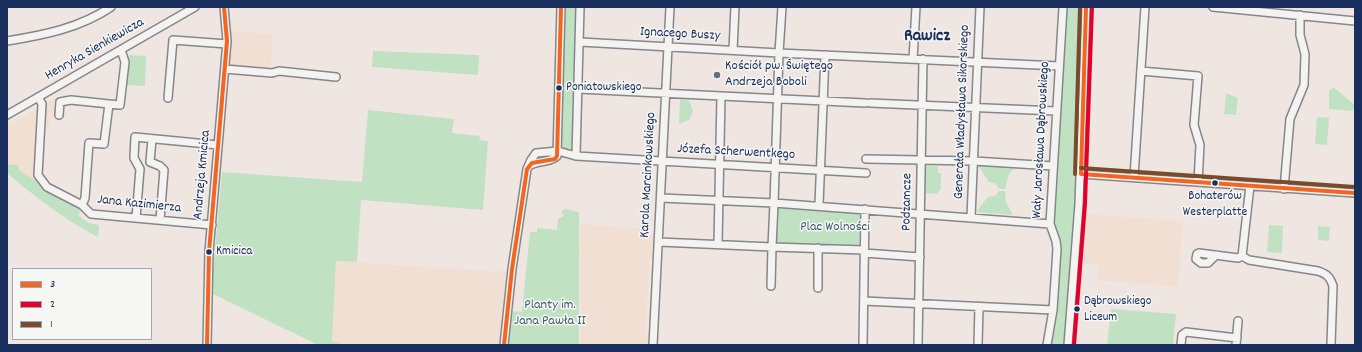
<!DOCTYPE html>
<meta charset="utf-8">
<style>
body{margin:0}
#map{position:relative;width:1362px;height:352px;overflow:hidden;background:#efe6e1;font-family:Dekko,sans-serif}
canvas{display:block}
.frame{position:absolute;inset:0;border:8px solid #1b2f5e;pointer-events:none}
.legend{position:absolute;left:12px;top:268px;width:140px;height:72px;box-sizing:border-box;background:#f6f6f2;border:1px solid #9ea6b7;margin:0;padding:5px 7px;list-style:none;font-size:12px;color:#1b2f5e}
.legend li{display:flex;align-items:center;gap:8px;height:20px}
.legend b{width:20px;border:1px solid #9ea6b7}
</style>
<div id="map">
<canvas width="1362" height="352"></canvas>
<div class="frame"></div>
<ul class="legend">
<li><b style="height:5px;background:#f26522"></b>3</li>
<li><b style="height:5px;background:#e4002b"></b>2</li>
<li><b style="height:5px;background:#7a4b2a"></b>1</li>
</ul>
</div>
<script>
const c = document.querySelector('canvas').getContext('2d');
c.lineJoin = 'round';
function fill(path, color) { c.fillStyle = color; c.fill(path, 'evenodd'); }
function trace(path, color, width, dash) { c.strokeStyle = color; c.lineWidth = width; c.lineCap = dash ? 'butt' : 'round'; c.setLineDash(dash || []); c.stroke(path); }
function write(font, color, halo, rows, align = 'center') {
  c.font = font + ' Dekko,sans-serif'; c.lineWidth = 3; c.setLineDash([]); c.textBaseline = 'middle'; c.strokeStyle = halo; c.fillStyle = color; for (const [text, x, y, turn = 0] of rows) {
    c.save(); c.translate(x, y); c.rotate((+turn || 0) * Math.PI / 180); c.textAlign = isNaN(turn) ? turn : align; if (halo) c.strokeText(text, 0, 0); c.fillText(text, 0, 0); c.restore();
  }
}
const built = new Path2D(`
 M229 31 273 34 271 70 228 68Z
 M52 99H57L55 117H51L49 129H41L38 175 39 183 19 170 18 165 7 164V123H14L15 119 22 118Z
 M1086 214 1183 221 1178 287 1097 280 1099 265 1082 263Z
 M580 224 646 229 648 236H654L653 258H650L645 336 650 337V345H581Z
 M336 261 508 272 500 345H343L332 341Z`);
const green = new Path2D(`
 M563 7H578L573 151 561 149 560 146Z
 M1065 7H1082L1084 12 1076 206 1065 345H1049L1059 250 1053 225Z
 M373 51 479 55 478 75 372 67Z
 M129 55 146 56 145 86 127 85Z
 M1333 87 1355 105 1352 111 1329 109V91Z
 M1226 93 1238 98 1236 115 1224 114Z
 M680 97 689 101 693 111 690 119 679 124Z
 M368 110 454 119 452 133 480 136 479 140 488 141 483 210 361 200 357 262 336 261 332 341 343 345H318L211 293 222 172 362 182Z
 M1317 117 1329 118 1327 145 1315 144Z
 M7 164 18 165 19 170 39 183 42 187 80 209 79 216C86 222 91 224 99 225L98 237C62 218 38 199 7 173Z
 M977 164 1017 166 1009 174 1005 189H999L995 183 989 182Z
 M924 166H938V173H941V188L937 194 924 193Z
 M999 191H1005L1006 202 1013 215 976 212 988 197 995 196Z
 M778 207 860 210 859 248 776 243V208Z
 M566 209 579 212V345H508L511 311 522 312 530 232H537V228L557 230 558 219 564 216 561 211Z
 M1269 225 1283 226 1282 253 1267 252Z
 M1318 226 1330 227 1329 241 1318 240Z
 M1111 309 1176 314 1173 345H1107Z`);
const minor = new Path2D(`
 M782 7 779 53 1059 66
 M1213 7 1355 21
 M7 41C44 35 80 28 111 7
 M580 42 779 53 774 203 661 198
 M733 50 735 7
 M913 59 916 7
 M225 69 272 73 279 71 336 77
 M1141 71 1198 76 1194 125 1200 145 1198 182
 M578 89 865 103
 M38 97 42 104 38 175 47 187 82 205 91 214 212 225
 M168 98 173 40 227 44
 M870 103 1056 111
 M7 115 195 7
 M59 115 60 102 71 100 109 104
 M152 139 150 162 160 166 164 170 160 220
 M576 156 580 7
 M866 159 974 161 1053 166
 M529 166C537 160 551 163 557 156L561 7
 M1081 174 1355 193
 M1134 177 1145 7
 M1284 189 1290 119 1304 85 1305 54 1300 35V15
 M82 205 85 198 89 143 104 144 109 104 120 105 125 62 121 50
 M819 205 825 55
 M971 217 980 7
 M136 218 140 169 134 158 135 137 218 145
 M659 242 772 247 771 286
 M718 244 721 96
 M864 250 772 247 774 203 1050 224
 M864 253 920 257
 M1216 255 1208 263H1201L1196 259 1197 254 1199 253 1238 258 1242 256
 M1242 256 1249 260 1318 271C1327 274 1330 277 1333 286L1331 345
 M1242 256 1250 186
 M818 288V248
 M864 301 1053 310
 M207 345 209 252 227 41 224 7
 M504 345 512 269 527 169 531 160 536 153 558 151 576 156 866 173
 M653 345 670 7
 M863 345 865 209
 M918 345 923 59
 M978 345 979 307
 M1047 345 1053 310 1057 249 1056 241 1050 224 1063 7
 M1068 345 1079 204 1086 7
 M1181 345 1182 335 1186 332 1237 338
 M1236 345 1238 321`);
const bus1 = new Path2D(`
 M1081 174 1355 193
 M1081 174 1086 7
 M207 345 209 252 227 41 224 7
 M504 345 512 269 527 169 532 163 555 159 557 156 561 7`);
const bus2 = new Path2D(`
 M1074 345 1085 204 1092 7`);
const bus3 = new Path2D(`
 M1081 168 1355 187
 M1075 174 1080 7`);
const markers = [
 [717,75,4,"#656f8c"],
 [559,88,3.5,"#1b2f5e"],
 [1215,183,3.5,"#1b2f5e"],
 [209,252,3.5,"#1b2f5e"],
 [1077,309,3.5,"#1b2f5e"]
];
const busNames = [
 ["Poniatowskiego",566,88],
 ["Bohaterów",1215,197,"center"],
 ["Westerplatte",1215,213,"center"],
 ["Kmicica",216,252],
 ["Dąbrowskiego",1084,302],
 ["Liceum",1084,318]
];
const streetNames = [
 ["Ignacego Buszy",680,35,3],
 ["Henryka Sienkiewicza",95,50,-30],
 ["Generała Władysława Sikorskiego",963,112,-88],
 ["Wały Jarosława Dąbrowskiego",1042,140,-87],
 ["Józefa Scherwentkego",736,153,3],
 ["Andrzeja Kmicica",203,175,-85],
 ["Karola Marcinkowskiego",649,175,-87],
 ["Podzamcze",908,202,-89],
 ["Jana Kazimierza",139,205,6]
];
const poiNames = [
 ["Kościół pw. Świętego",725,67],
 ["Andrzeja Boboli",725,83]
];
const parkNames = [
 ["Plac Wolności",835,228],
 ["Planty im.",550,306],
 ["Jana Pawła II",550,322]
];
const districtNames = [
 ["Rawicz",927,38]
];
fill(built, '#f2dfd4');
fill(green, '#c0e2c3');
trace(minor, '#86868d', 10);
trace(minor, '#f4f3f0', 7);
trace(bus1, '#f26522', 4);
trace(bus2, '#e4002b', 4);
trace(bus3, '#7a4b2a', 4);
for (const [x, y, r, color] of markers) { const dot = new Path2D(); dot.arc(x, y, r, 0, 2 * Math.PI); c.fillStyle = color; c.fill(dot); trace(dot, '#f6f6f2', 1.5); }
write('13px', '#1b2f5e', '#f6f6f2', busNames, 'left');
write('14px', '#1b2f5e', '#f6f6f2', streetNames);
write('14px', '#1b2f5e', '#f6f6f2', poiNames, 'left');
write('14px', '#3b5b71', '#f6f6f2', parkNames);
write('bold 18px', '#1b2f5e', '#f6f6f2', districtNames);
</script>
